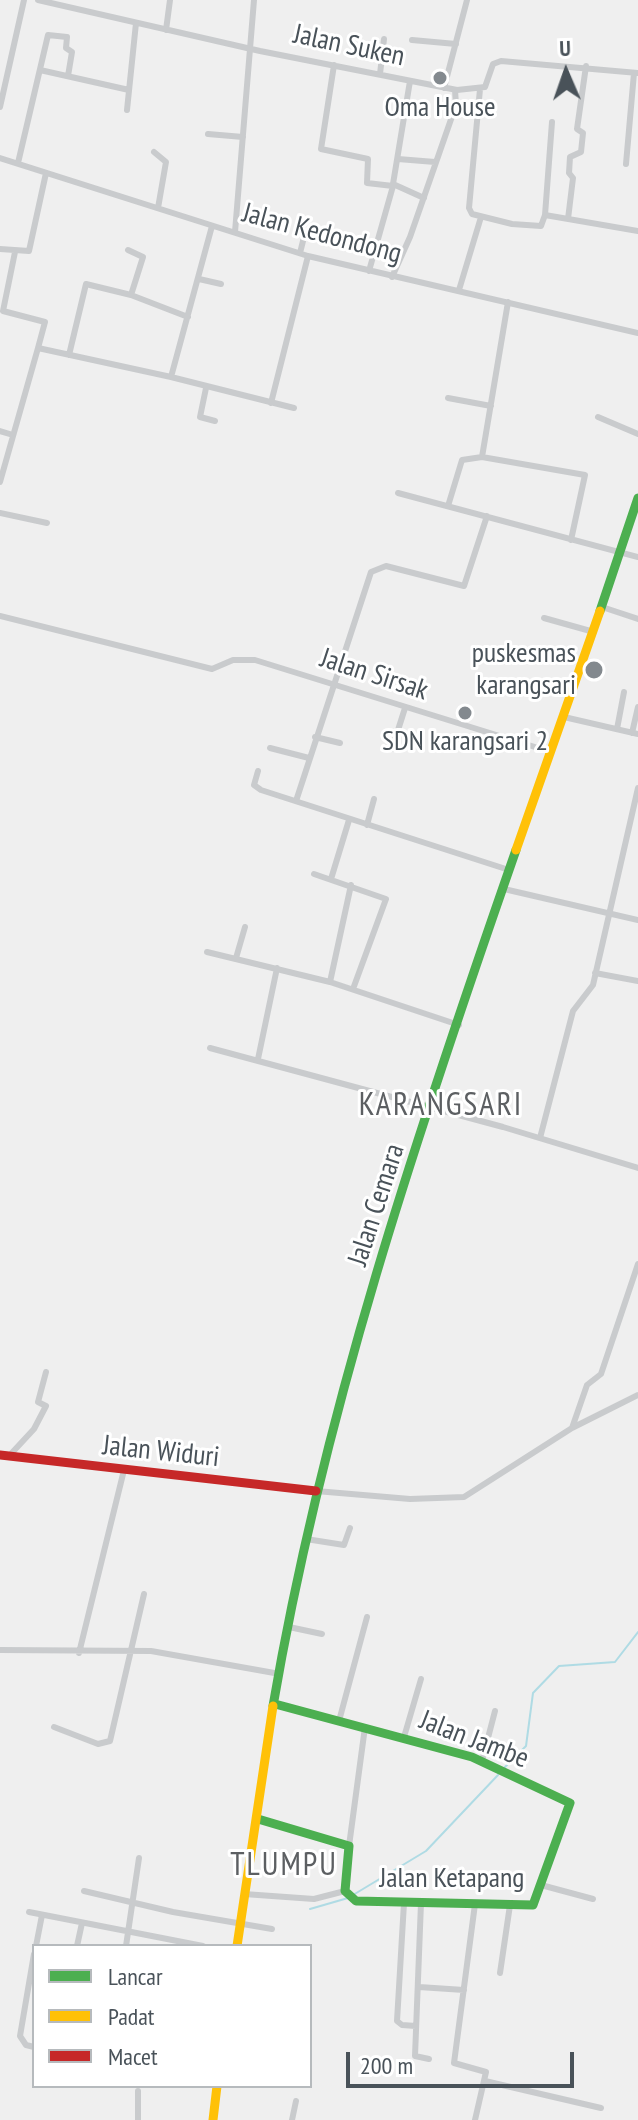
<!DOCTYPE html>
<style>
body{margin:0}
#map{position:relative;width:638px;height:2120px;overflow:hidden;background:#efefef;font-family:"PT Sans Narrow",sans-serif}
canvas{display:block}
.legend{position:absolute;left:32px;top:1944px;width:280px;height:144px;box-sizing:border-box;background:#fff;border:2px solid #b6babd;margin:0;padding:10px 14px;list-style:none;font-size:24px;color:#495259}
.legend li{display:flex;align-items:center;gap:16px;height:40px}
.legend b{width:40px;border:2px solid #b6babd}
.north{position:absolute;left:526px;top:32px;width:80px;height:80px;-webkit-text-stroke:6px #fff;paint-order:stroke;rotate:358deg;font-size:22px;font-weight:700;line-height:32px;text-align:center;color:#495259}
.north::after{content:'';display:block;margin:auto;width:28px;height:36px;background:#495259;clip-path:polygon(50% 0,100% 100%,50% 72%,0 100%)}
.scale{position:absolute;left:346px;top:2052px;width:228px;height:36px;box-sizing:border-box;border:4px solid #495259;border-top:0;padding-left:10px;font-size:24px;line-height:28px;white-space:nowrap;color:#495259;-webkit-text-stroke:6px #fff;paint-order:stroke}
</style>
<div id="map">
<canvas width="638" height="2120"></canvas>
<ul class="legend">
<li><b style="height:10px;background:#4caf50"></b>Lancar</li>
<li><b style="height:10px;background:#ffc107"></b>Padat</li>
<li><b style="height:10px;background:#c62828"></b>Macet</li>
</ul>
<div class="north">U</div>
<div class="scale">200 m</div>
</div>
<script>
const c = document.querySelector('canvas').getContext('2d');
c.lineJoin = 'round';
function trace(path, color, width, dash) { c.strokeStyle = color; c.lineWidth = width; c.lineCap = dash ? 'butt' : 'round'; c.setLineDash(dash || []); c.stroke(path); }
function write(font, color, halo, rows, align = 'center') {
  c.font = font + ' "PT Sans Narrow",sans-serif'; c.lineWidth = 6; c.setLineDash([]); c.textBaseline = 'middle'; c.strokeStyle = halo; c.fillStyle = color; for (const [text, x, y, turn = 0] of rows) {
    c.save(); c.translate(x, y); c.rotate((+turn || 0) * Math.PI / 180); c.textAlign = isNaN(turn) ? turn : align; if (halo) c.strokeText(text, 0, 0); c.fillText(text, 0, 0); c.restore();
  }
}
const stream = new Path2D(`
 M505 1767 526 1746 533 1693 559 1666 615 1662 638 1632
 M353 1895 426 1851 498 1775
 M310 1909 348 1898`);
const street = new Path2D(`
 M38 0 260 51 457 90 485 87 493 64 501 61 638 73
 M166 30 170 0
 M412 40 456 44
 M334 65 321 149 368 159 367 183 393 186 369 271
 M40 70 129 90
 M380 74 384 39
 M410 81 393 184 424 198
 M444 88 467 0
 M480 89 469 208 472 214 512 224 541 226 545 215 552 122
 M0 107 24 0
 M127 110 136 23
 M208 134 243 137
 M154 152 166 162 158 208
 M0 158 308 256 638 333
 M398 159 435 162
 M18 163 48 35 67 37 66 48 72 52 68 76
 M626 164 634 73
 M545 215 638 231
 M568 219 573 178 569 173 570 157 581 152 583 133 577 129 586 66
 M235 232 254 0
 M0 249 29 251 46 173
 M128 250 143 257 131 295
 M15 252 3 311 45 322 38 348
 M300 253 305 233
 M392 277 410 237 456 105 455 90
 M199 279 221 284
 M459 290 481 217
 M508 302 482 457 585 475 571 540
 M69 355 86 284 131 295 188 317
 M171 377 294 408
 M206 388 200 417 215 421
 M448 398 491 406
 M271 403 308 256
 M598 417 638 434
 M0 431 13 435
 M0 482 38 348 171 377 212 226
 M398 493 638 557
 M448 506 462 460 482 457
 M0 513 47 523
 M602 607 638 619
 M0 616 212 669 233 660H255L551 752
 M544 618 594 632
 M564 717 638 734
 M617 729 624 692
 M632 733 638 707
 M315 737 340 743
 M270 748 309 758
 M392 749 405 708
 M258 771 254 785 261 790 509 870
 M296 801 371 572 386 566 464 586 487 516
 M367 825 374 799
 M314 874 386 899 353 989
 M331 879 349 820
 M504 889 638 920
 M207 952 330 982 459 1025
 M236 958 245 927
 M595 973 638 981
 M330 982 351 885
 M210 1048 503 1127 638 1168
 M258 1059 277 968
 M540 1138 573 1011 593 985 638 788
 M572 1428 587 1385 601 1374 638 1264
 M9 1456 34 1429 46 1406 38 1402 46 1372
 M316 1491 410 1499 464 1497 572 1428 638 1395
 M306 1539 344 1545 350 1528
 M289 1627 322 1634
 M0 1650 151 1651 280 1674
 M79 1653 124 1470
 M339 1721 367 1617
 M54 1727 98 1744 110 1741 144 1594
 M404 1737 421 1679
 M482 1761 495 1711
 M349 1846 365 1727
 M541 1885 593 1899
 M84 1891 173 1912 272 1929
 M244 1894 314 1899 345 1891
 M404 1903 397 2021 402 2025 416 2026
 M421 1903 415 2056 429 2059
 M29 1912 203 1946
 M36 1946 42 1915
 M77 1946 82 1923
 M126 1946 139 1858
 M34 1954 20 2036 26 2045 34 2047
 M500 1973 510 1905
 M419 1987 464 1990
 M485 2081 601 2108
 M138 2120V2091
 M292 2120 296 2101
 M475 2120 486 2072 454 2063 475 1904`);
const fast = new Path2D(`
 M600 611 638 498
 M273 1706C323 1413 418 1131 516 850
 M258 1819 349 1846 345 1891 356 1901 533 1905 570 1803 472 1757 275 1704`);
const slow = new Path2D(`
 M516 850 600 611
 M237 1946 273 1706
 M213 2120 217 2086`);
const jam = new Path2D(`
 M0 1455 316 1491`);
const markers = [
 [440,78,8,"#83898e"],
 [594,670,10,"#83898e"],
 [465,713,8,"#83898e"]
];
const streetNames = [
 ["Jalan Suken",349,46,12],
 ["Jalan Kedondong",322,234,15],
 ["Jalan Sirsak",374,675,18],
 ["Jalan Cemara",377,1205,-72],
 ["Jalan Widuri",161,1452,6],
 ["Jalan Jambe",474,1740,21],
 ["Jalan Ketapang",452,1879]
];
const poiNames = [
 ["Oma House",440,108],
 ["puskesmas",576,654,"right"],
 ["karangsari",576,686,"right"],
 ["SDN karangsari 2",465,742]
];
const quarterNames = [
 ["KARANGSARI",441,1106],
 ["TLUMPU",284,1866]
];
trace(stream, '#afdbe4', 2);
trace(street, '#c9cbcd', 6);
trace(fast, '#4caf50', 9);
trace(slow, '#ffc107', 9);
trace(jam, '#c62828', 9);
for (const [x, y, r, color] of markers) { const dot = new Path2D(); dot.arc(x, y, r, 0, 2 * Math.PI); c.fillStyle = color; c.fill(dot); trace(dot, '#fff', 3); }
write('28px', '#495259', '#fff', streetNames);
write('28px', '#495259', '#fff', poiNames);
c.letterSpacing = '2px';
write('32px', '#5c5f62', '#fff', quarterNames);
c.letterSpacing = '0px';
</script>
